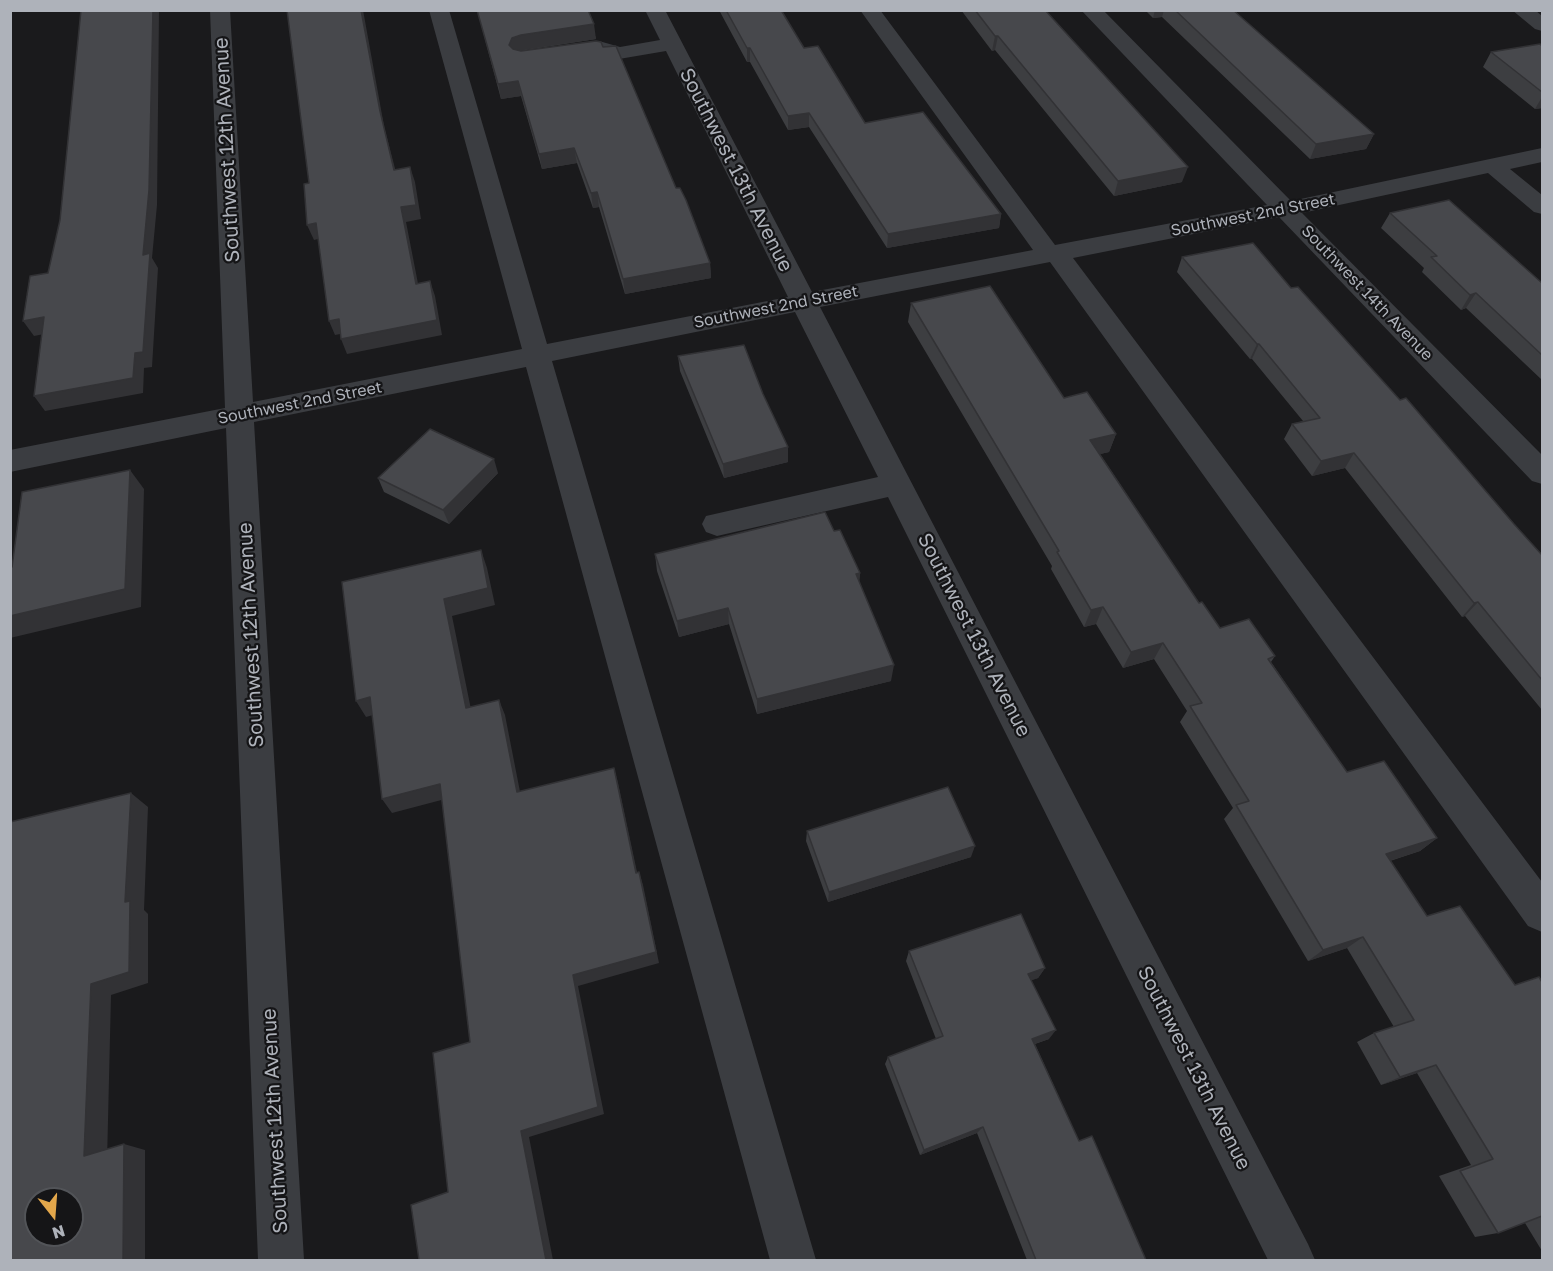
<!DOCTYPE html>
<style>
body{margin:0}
#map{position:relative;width:1553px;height:1271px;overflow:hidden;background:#1a1a1c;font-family:"Golos Text",sans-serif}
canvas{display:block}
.frame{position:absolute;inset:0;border:12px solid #aeb2ba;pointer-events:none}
.north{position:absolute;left:24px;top:1187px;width:60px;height:60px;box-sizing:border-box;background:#151517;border:2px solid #525458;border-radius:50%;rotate:163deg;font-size:16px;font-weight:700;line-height:24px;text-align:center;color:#aeb2ba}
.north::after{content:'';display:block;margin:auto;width:21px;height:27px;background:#e3a74b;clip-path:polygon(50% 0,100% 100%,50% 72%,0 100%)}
</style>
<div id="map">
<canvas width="1553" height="1271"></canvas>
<div class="frame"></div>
<div class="north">N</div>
</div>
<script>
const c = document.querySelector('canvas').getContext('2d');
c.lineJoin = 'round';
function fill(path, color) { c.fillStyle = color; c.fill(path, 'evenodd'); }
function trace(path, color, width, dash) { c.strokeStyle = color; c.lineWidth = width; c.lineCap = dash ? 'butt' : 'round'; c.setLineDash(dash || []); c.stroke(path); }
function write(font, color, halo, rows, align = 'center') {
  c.font = font + ' "Golos Text",sans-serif'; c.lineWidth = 4.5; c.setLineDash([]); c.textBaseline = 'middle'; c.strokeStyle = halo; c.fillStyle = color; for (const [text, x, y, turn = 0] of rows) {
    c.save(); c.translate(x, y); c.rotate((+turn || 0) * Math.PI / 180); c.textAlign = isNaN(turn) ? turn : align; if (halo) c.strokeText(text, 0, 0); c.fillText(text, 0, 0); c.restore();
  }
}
const minor = new Path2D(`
 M210 10H230L253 402 522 349 429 10H449L547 344 788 297 666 51 619 59 598 53 577 56 570 54 567 50 570 46 599 41 620 47 660 40 645 10H665L812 292 1033 250 860 10H880L1055 245 1267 205 1081 10H1103L1291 201 1542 148V162L1510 169 1542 195V214L1534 212 1488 173 1302 213 1542 455V484L1532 481 1279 217 1073 258 1542 882V932L1528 926 1050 262 820 307 1308 1244 1315 1260H1268L888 497 717 536 706 532 702 524 706 516 878 477 795 312 552 361 816 1260H770L526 367 254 422 304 1260H258L226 428 10 472V450L225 408Z
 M1512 10H1535L1542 16V31L1535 29Z`);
const wall = new Path2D(`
 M477 10H588L596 39 520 51 676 188 710 263 711 278 625 294 599 207 593 208 577 163 542 169 521 96 501 99Z
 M719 10H781L804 48 865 123 1001 214 999 228 887 248 809 127 788 130 750 62H747Z
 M961 10H1045L1182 182 1114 196 995 50 992 51Z
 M1145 10H1233L1374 134 1366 149 1310 159 1162 17 1153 18Z
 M1542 46V108L1535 109 1483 67 1491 52Z
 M1390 213 1542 283V385L1541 383 1542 380 1466 308 1461 310 1422 272 1424 268 1381 228Z
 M1182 257 1291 288 1400 400 1542 555V710L1465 616 1462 617 1345 468 1312 476 1284 439 1292 424 1303 421 1252 359H1250L1177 272Z
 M911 303 1064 398 1116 434 1109 452 1100 454 1199 603 1220 628 1275 656 1271 662 1347 772 1437 838 1420 851 1390 861 1427 916 1515 985 1542 982V1251L1525 1223 1498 1233 1475 1237 1439 1176 1471 1165 1417 1073 1381 1085 1357 1042 1374 1033 1394 1027 1347 948 1308 961 1224 819 1233 808 1180 722 1187 711 1154 659 1123 668 1096 624 1084 627 1051 569 1052 566 908 322Z
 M678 356 763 394 788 447V462L724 478 680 371Z
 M498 473 449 524 384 492 378 478Z
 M834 531 860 573 859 583 891 681 757 714 729 624 679 637 657 571 655 554Z
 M807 831 971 857 828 902 806 841Z
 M909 951 1045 968 1038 978 1031 980 1049 1039 1035 1044 1079 1141 1146 1260H1027L977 1133 920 1155 885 1064 888 1057 936 1039 906 961Z`);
const shadedWall = new Path2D(`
 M153 10H159L157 205 152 258 158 268 152 367 144 368 143 393 45 411 34 396 135 353 143 255Z
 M361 10H363L384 126 399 184 394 170 380 111Z
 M1155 10H1164L1162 17 1153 18Z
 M594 24 596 39 523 50 515 53 509 45 512 38 521 35Z
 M995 36H998L995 50 992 51Z
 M747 48H750V62H747Z
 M518 81 521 96 501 99 498 84Z
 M1542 97V108L1535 109Z
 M809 113V127L788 130V116Z
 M1374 134 1366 149 1310 159 1316 144Z
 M574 148 577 163 542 169 539 154Z
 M410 167 415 182 421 219 406 222 421 299 416 284 401 207Z
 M1188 167 1182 182 1114 196 1118 181Z
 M597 192 599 207 593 208 591 193Z
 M1001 214 999 228 887 248 888 234Z
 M316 223 322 238 314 240 307 225Z
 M710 263 711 278 625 294 623 279Z
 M430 281 435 296 442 335 347 354 341 339Z
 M1476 293 1466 308 1461 310 1470 295Z
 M44 317 54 332 34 336 23 321Z
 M339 319 345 333 335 335 329 321Z
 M1257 344H1259L1252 359H1250Z
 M1116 434 1109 452 1084 458 1090 440Z
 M788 447V462L724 478 723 464Z
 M1354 453 1345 468 1312 476 1321 461Z
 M494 459 498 473 449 524 443 510Z
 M130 470 144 489 141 607 10 638V616Z
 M481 550 487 568 495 605 452 616 474 724 466 708 444 599Z
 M860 573 858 590 856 574Z
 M1478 602 1465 616 1462 617 1474 603Z
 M1103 607 1096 624 1084 627 1091 610Z
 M728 608 729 624 679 637 677 621Z
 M1163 643 1154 659 1123 668 1131 652Z
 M894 665 891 681 757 714V699Z
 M370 697 380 713 366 717 356 701Z
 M499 700 505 715 523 807 517 792Z
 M614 768 618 783 640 886 636 873Z
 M440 784 449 798 392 813 382 799Z
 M131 793 148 807 144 910 148 914V983L111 995 107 1162 84 1156 91 984 125 902Z
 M1437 838 1420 851 1370 867 1386 854Z
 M975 846 971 857 828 902 829 892Z
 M639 872 643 885 659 963 578 986 604 1114 529 1137 553 1260H546L521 1131 573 975Z
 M1363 937 1347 948 1308 961 1323 950Z
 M1045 968 1038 978 1022 984 1028 974Z
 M1056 1030 1049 1039 1025 1047 1032 1039Z
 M1436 1065 1417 1073 1381 1085 1400 1077Z
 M983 1127 977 1133 920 1155 924 1150Z
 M124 1144 145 1150V1260H123Z`);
const building = new Path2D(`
 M81 10H153L149 190 143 255 150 253 143 352 135 353 133 378 34 396 44 317 23 321 30 276 48 273 60 220Z
 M287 10H361L380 111 394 170 410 167 416 205 401 207 416 284 430 281 437 320 341 339 339 319 329 321 316 223 307 225 304 184 309 183Z
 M477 10H588L594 24 521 35 512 38 509 45 513 49 521 51 596 41 601 42 603 47 616 46 676 188H680L686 200 710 263 623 279 597 192 591 193 574 148 539 154 518 81 498 84Z
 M726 10H781L804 48 818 46 865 123 923 112 1001 214 888 234 809 113 788 116 750 48H747Z
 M975 10H1045L1188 167 1118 181 998 36H995Z
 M1175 10H1233L1374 134 1316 144Z
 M1540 44 1542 46V92L1491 52Z
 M1449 200 1542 283V355L1476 293 1470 295 1431 257 1437 256 1390 213Z
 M1253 243 1291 288 1298 287 1400 400 1406 398 1514 524 1542 555V680L1478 602 1474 603 1354 453 1321 461 1292 424 1320 418 1259 344H1257L1182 257Z
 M990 286 1064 398 1087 392 1116 434 1090 440 1199 603 1202 602 1220 628 1249 619 1275 656 1268 659 1347 772 1384 761 1437 838 1386 854 1427 916 1460 906 1515 985 1539 977 1542 982V1216L1498 1233 1460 1171 1493 1159 1436 1065 1400 1077 1374 1033 1414 1020 1363 937 1323 950 1236 805 1249 801 1190 706 1202 703 1163 643 1131 652 1103 607 1091 610 1057 552 1059 551 911 303Z
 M744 345 763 394 788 447 723 464 678 356Z
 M430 429 494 459 443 510 378 478Z
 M130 470 125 589 10 616V568L12 567 22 492Z
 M825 512 834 531 840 530 860 573 856 574 894 665 757 699 728 608 677 621 655 554Z
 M481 550 488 588 444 599 466 708 499 700 517 792 614 768 636 873 639 872 656 952 573 975 598 1107 521 1131 546 1260H419L411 1205 448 1192 433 1053 470 1042 440 784 382 799 370 697 356 701 342 582Z
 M948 787 975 846 829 892 807 831Z
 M131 793 125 902 130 901 129 972 91 984 84 1156 124 1144 123 1260H10V822ZM36 1199H72V1235H36Z
 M1021 914 1045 968 1028 974 1056 1030 1032 1039 1079 1141 1092 1136 1146 1260H1036L983 1127 924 1150 888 1057 943 1036 909 951Z`);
const farStreetnames = [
 ["Southwest 2nd Street",1253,215,-11],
 ["Southwest 14th Avenue",1367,293,46],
 ["Southwest 2nd Street",776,307,-11],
 ["Southwest 2nd Street",300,403,-11]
];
const streetNames = [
 ["Southwest 12th Avenue",227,150,-93],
 ["Southwest 13th Avenue",736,170,63],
 ["Southwest 12th Avenue",251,635,-93],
 ["Southwest 13th Avenue",974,635,63],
 ["Southwest 13th Avenue",1194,1068,63],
 ["Southwest 12th Avenue",275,1121,-93]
];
fill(minor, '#3b3d41');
fill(wall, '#3d3e41');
fill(shadedWall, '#323235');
fill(building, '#47484c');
trace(building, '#323235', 1.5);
write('16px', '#aeb2ba', '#151517', farStreetnames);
write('20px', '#aeb2ba', '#151517', streetNames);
</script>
